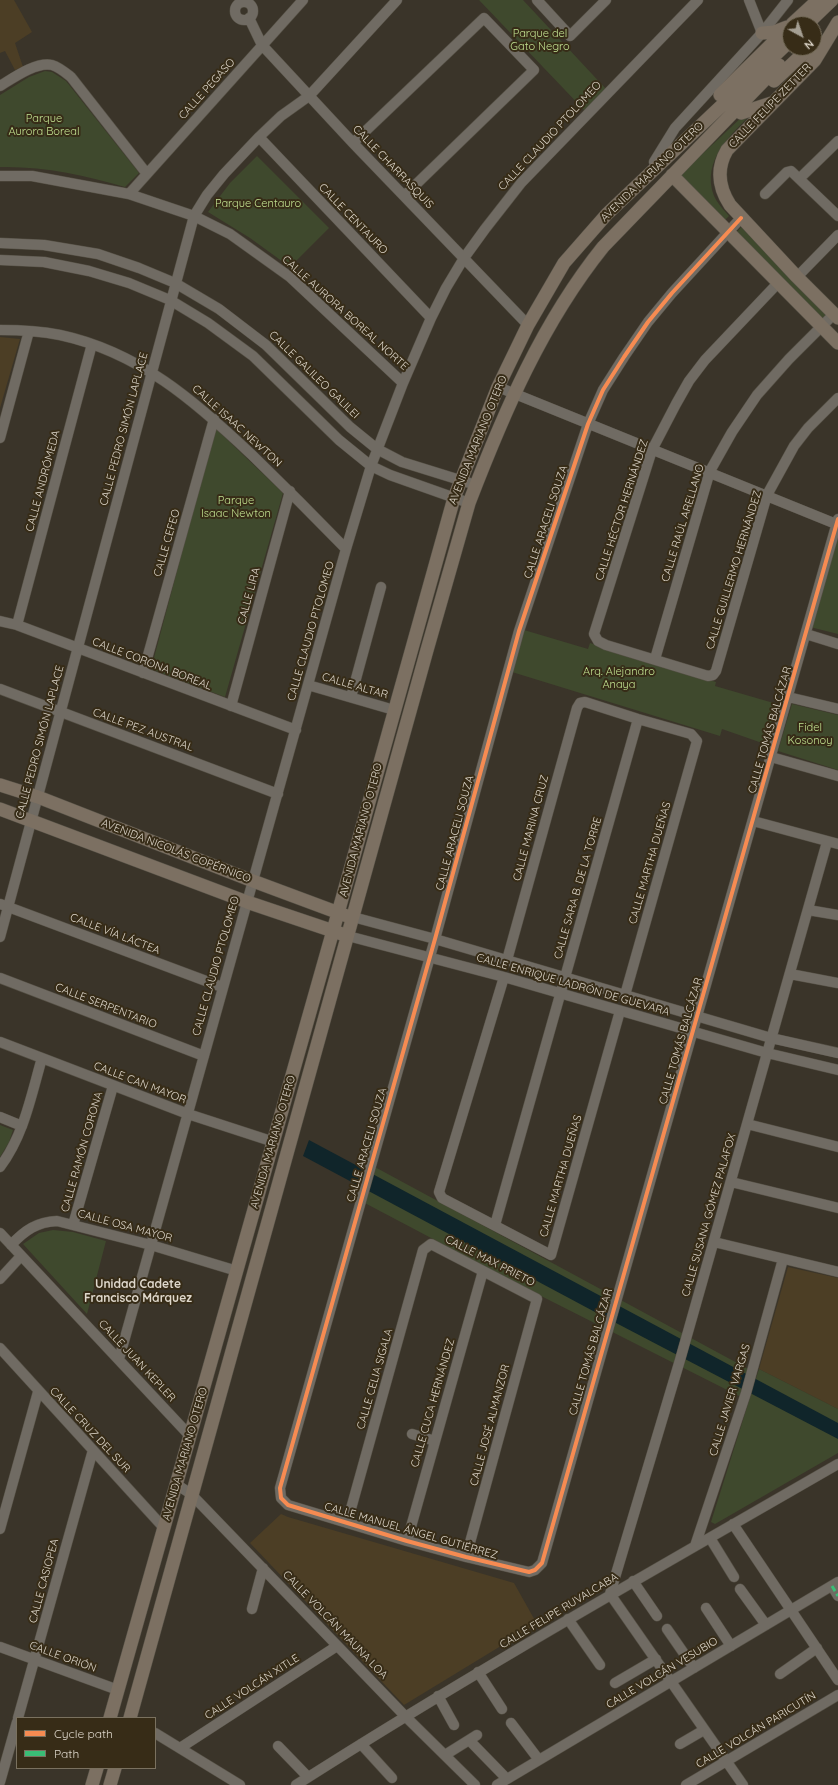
<!DOCTYPE html>
<meta charset="utf-8">
<style>
body{margin:0}
#map{position:relative;width:838px;height:1785px;overflow:hidden;background:#3a3429;font-family:Quicksand,sans-serif}
canvas{display:block}
.legend{position:absolute;left:16px;top:1717px;width:140px;height:52px;box-sizing:border-box;background:#372c17;border:1px solid #7a715f;margin:0;padding:5px 7px;list-style:none;font-size:12px;color:#dfd8cc}
.legend li{display:flex;align-items:center;gap:8px;height:20px}
.legend b{width:20px;border:1px solid #7a715f}
.north{position:absolute;left:782px;top:16px;width:40px;height:40px;box-sizing:border-box;background:#372c17;border:1px solid #7a715f;border-radius:50%;rotate:140deg;font-size:11px;font-weight:700;line-height:16px;text-align:center;color:#dfd8cc}
.north::after{content:'';display:block;margin:auto;width:14px;height:18px;background:#a59f93;clip-path:polygon(50% 0,100% 100%,50% 72%,0 100%)}
</style>
<div id="map">
<canvas width="838" height="1785"></canvas>
<ul class="legend">
<li><b style="height:5px;background:#f68b52"></b>Cycle path</li>
<li><b style="height:5px;background:#3abd76"></b>Path</li>
</ul>
<div class="north">N</div>
</div>
<script>
const c = document.querySelector('canvas').getContext('2d');
c.lineJoin = 'round';
function fill(path, color) { c.fillStyle = color; c.fill(path, 'evenodd'); }
function trace(path, color, width, dash) { c.strokeStyle = color; c.lineWidth = width; c.lineCap = dash ? 'butt' : 'round'; c.setLineDash(dash || []); c.stroke(path); }
function write(font, color, halo, rows, align = 'center') {
  c.font = font + ' Quicksand,sans-serif'; c.lineWidth = 4; c.setLineDash([]); c.textBaseline = 'middle'; c.strokeStyle = halo; c.fillStyle = color; for (const [text, x, y, turn = 0] of rows) {
    c.save(); c.translate(x, y); c.rotate((+turn || 0) * Math.PI / 180); c.textAlign = isNaN(turn) ? turn : align; if (halo) c.strokeText(text, 0, 0); c.fillText(text, 0, 0); c.restore();
  }
}
const built = new Path2D(`
 M0 0H14L32 32 15 43 23 67 15 70 5 51 0 53Z
 M0 337 20 339 0 408Z
 M788 1267 838 1278V1409L759 1369Z
 M281 1514 288 1517 514 1583 537 1624 404 1705 250 1543Z`);
const green = new Path2D(`
 M479 0H523L606 89 585 111Z
 M45 71 52 72 66 81 139 173 125 187C85 175 42 166 0 167V95L29 77Z
 M753 112C731 135 701 160 714 196 717 203 724 210 729 216L724 221 680 175 745 114Z
 M257 156 329 228 290 267 250 238 208 212 230 183Z
 M741 227 827 314 821 319 736 233Z
 M215 428 283 493 225 697 151 669Z
 M838 530V634L810 627Z
 M524 630 588 649 590 643 716 682 715 686 777 704 765 744 722 729 720 736 512 672Z
 M792 704 838 715V770L778 751Z
 M0 1125 13 1130 9 1142 0 1157Z
 M373 1166 752 1371 745 1399 543 1297 361 1201Z
 M53 1230 73 1232 106 1241 87 1314 23 1244 39 1233Z
 M759 1369 838 1409V1453L715 1524 711 1522Z`);
const water = new Path2D(`
 M309 1140 838 1423V1439L595 1312 303 1156Z`);
const minor = new Path2D(`
 M537 0 570 36 606 0
 M749 0 762 33
 M235 11a9 9 0 1 1 18 0a9 9 0 1 1-18 0Z
 M249 18 262 45 353 143 528 325
 M0 86C13 78 37 61 52 65 59 67 66 73 71 77L147 174
 M259 137 431 318
 M353 143 484 18 534 70 404 196
 M654 162 675 128 762 33 788 0
 M0 176H32L129 194 194 216 230 234 290 277 403 383
 M800 178 838 141
 M129 194 303 0
 M765 194 787 172 791 171 838 216
 M741 218 672 293 648 322 624 357 603 390 588 424 519 631 435 939 280 1488 281 1498 288 1505 407 1541 466 1557 529 1572 535 1570 542 1563 838 519
 M0 243 44 245 98 254 139 268 175 283 219 309 266 345 350 427 377 449 402 462 476 485
 M0 260 44 262 89 271 129 283 170 300 208 323 253 356 339 440 371 466 390 475 469 503
 M797 277 838 235
 M778 283 705 360 689 381 676 404 652 450 594 634 598 641 606 645 708 676 713 675 716 671 767 495 794 446 808 428 838 398
 M0 330C20 330 40 331 60 335 139 352 195 401 252 455 284 486 315 517 346 549
 M498 387 836 524
 M0 438 29 331
 M0 621 17 625 296 730
 M17 625 92 344
 M806 634 838 644
 M655 659 710 471 732 432 757 395 789 359 834 314
 M143 673 214 419
 M308 685 394 710
 M0 689 278 794
 M351 697 381 587
 M788 697 838 709
 M231 706 290 491
 M771 757 838 776
 M753 821 838 844
 M0 904 222 987
 M808 910 838 915
 M353 917 435 939 771 1038 838 1053
 M348 936 504 977 767 1053 838 1070
 M0 937 194 216 207 195 224 174 259 137 281 116 309 96 397 0
 M507 960 577 708 580 703 585 702 638 719 691 734 697 741 625 995
 M790 974 838 983
 M504 977 439 1192 442 1198 551 1255 620 1011
 M0 978 204 1056
 M0 1042 188 1114 274 1142
 M0 1117 22 1126
 M747 1124 838 1147
 M0 1167C24 1135 31 1096 42 1058
 M731 1182 838 1208
 M73 1225 113 1086
 M495 1225 638 719
 M0 1233 190 1436
 M714 1242 838 1272
 M11 1245C25 1230 37 1222 57 1221L151 1245 237 1271
 M0 1279 21 1256
 M0 1348 164 1528
 M119 1359 346 549 371 466 403 383 431 318 446 288 464 258 485 229 521 183 698 0
 M412 1434 435 1441
 M176 1484 191 1494 405 1716 475 1785
 M347 1523 423 1250 431 1244 537 1299 466 1557
 M733 1524 838 1680
 M0 1529 38 1392
 M710 1538 734 1577
 M407 1541 483 1271
 M695 1546 746 1393 783 1259
 M633 1581 657 1616
 M832 1586 838 1596
 M740 1589 766 1625
 M706 1608 731 1646
 M252 1609 263 1568
 M568 1619 600 1665
 M667 1629 694 1668
 M0 1647 118 1690
 M478 1672 502 1709
 M780 1674 817 1648
 M615 1683 656 1659
 M438 1696 454 1725
 M18 1718 93 1450
 M511 1723 539 1760
 M155 1733 240 1785
 M469 1740 507 1779
 M361 1744 392 1778
 M680 1744 704 1730
 M278 1746 308 1777
 M180 1748 337 1646
 M445 1755 477 1735
 M0 1782 17 1722
 M296 1785C473 1672 656 1569 838 1464
 M497 1785 838 1582
 M686 1785 838 1695
 M743 1785 610 1594 680 1360 827 842`);
const major = new Path2D(`
 M838 22 815 60 727 150C716 169 719 188 730 205L797 277 838 318
 M792 24 818 0
 M807 24 832 0
 M762 33 774 32 787 27
 M774 81 809 48
 M720 95 790 26
 M741 113 772 103
 M672 175 838 343
 M0 785 38 797 253 881 347 916
 M0 809 247 902 342 934
 M110 1718 338 913 454 498 498 387 528 325 564 263 607 214 790 41
 M130 1718 427 650 469 503C504 412 542 323 603 247L779 65
 M92 1785 97 1768
 M110 1785 115 1768`);
const quiet = new Path2D(`
 M832 1586 838 1596`);
const cycleway = new Path2D(`
 M741 218 672 293 648 322 624 357 603 390 588 424 519 631 435 939 280 1488 281 1498 288 1505 407 1541 466 1557 529 1572 535 1570 542 1563 838 519`);
const parkNames = [
 ["Parque del",540,34],
 ["Gato Negro",540,47],
 ["Parque",44,119],
 ["Aurora Boreal",44,132],
 ["Parque Centauro",258,204],
 ["Parque",236,501],
 ["Isaac Newton",236,514],
 ["Arq. Alejandro",619,672],
 ["Anaya",619,685],
 ["Fidel",810,728],
 ["Kosonoy",810,741]
];
const streetNames = [
 ["CALLE PEGASO",207,89,-48],
 ["CALLE FELIPE ZETTER",770,106,-46],
 ["CALLE CLAUDIO PTOLOMEO",550,136,-47],
 ["CALLE CHARRASQUIS",393,167,46],
 ["AVENIDA MARIANO OTERO",652,172,-44],
 ["CALLE CENTAURO",353,219,46],
 ["CALLE AURORA BOREAL NORTE",345,313,42],
 ["CALLE GALILEO GALILEI",314,375,44],
 ["CALLE ISAAC NEWTON",237,426,42],
 ["CALLE PEDRO SIMÓN LAPLACE",124,429,-75],
 ["AVENIDA MARIANO OTERO",478,440,-68],
 ["CALLE ANDRÓMEDA",43,481,-75],
 ["CALLE HÉCTOR HERNÁNDEZ",622,510,-72],
 ["CALLE ARACELI SOUZA",546,522,-72],
 ["CALLE RAÚL ARELLANO",683,523,-73],
 ["CALLE CEFEO",167,543,-74],
 ["CALLE GUILLERMO HERNÁNDEZ",734,570,-73],
 ["CALLE LIRA",249,596,-75],
 ["CALLE CLAUDIO PTOLOMEO",311,631,-74],
 ["CALLE CORONA BOREAL",152,664,21],
 ["CALLE ALTAR",355,686,16],
 ["CALLE PEZ AUSTRAL",143,730,20],
 ["CALLE TOMÁS BALCÁZAR",770,730,-74],
 ["CALLE PEDRO SIMÓN LAPLACE",40,742,-75],
 ["CALLE MARINA CRUZ",531,828,-75],
 ["AVENIDA MARIANO OTERO",361,830,-75],
 ["CALLE ARACELI SOUZA",455,833,-75],
 ["AVENIDA NICOLÁS COPÉRNICO",176,851,21],
 ["CALLE MARTHA DUEÑAS",650,863,-74],
 ["CALLE SARA B. DE LA TORRE",578,888,-74],
 ["CALLE VÍA LÁCTEA",115,934,21],
 ["CALLE CLAUDIO PTOLOMEO",216,966,-74],
 ["CALLE ENRIQUE LADRÓN DE GUEVARA",573,985,16],
 ["CALLE SERPENTARIO",106,1006,21],
 ["CALLE TOMÁS BALCÁZAR",681,1041,-74],
 ["CALLE CAN MAYOR",140,1083,21],
 ["AVENIDA MARIANO OTERO",273,1142,-74],
 ["CALLE ARACELI SOUZA",367,1145,-74],
 ["CALLE RAMÓN CORONA",82,1152,-74],
 ["CALLE MARTHA DUEÑAS",561,1176,-74],
 ["CALLE SUSANA GÓMEZ PALAFOX",709,1215,-74],
 ["CALLE OSA MAYOR",125,1226,15],
 ["CALLE MAX PRIETO",490,1261,27],
 ["CALLE TOMÁS BALCÁZAR",591,1352,-74],
 ["CALLE JUAN KEPLER",137,1361,47],
 ["CALLE CELIA SIGALA",375,1379,-74],
 ["CALLE JAVIER VARGAS",730,1400,-73],
 ["CALLE CUCA HERNÁNDEZ",433,1403,-74],
 ["CALLE JOSÉ ALMANZOR",490,1425,-75],
 ["CALLE CRUZ DEL SUR",90,1430,47],
 ["AVENIDA MARIANO OTERO",185,1454,-74],
 ["CALLE MANUEL ÁNGEL GUTIÉRREZ",411,1531,16],
 ["CALLE CASIOPEA",44,1581,-75],
 ["CALLE FELIPE RUVALCABA",559,1611,-31],
 ["CALLE VOLCÁN MAUNA LOA",335,1625,46],
 ["CALLE ORIÓN",63,1657,20],
 ["CALLE VOLCÁN VESUBIO",662,1673,-31],
 ["CALLE VOLCÁN XITLE",252,1687,-33],
 ["CALLE VOLCÁN PARICUTÍN",756,1730,-31]
];
const neighbourhoodNames = [
 ["Unidad Cadete",138,1284],
 ["Francisco Márquez",138,1298]
];
fill(built, '#4c3e25');
fill(green, '#3f492d');
fill(water, '#10252a');
trace(minor, '#565146', 11);
trace(major, '#565146', 14);
trace(minor, '#706b63', 10);
trace(major, '#7c7062', 13);
trace(quiet, '#3abd76', 3, [6, 3]);
trace(cycleway, '#f68b52', 4);
write('11px', '#c0e090', '#372c17', parkNames);
write('11px', '#dfd8cc', '#372c17', streetNames);
write('bold 12px', '#dfd8cc', '#372c17', neighbourhoodNames);
</script>
